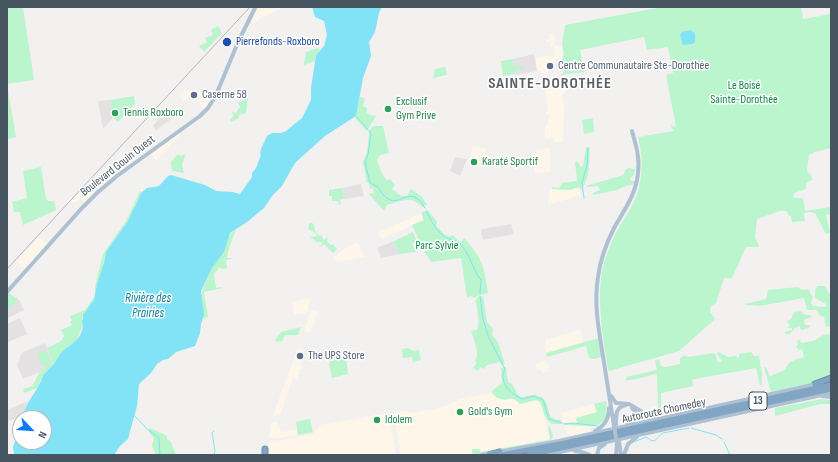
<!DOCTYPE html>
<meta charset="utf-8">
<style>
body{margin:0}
#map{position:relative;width:838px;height:462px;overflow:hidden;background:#f3f0f0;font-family:"Sofia Sans Condensed",sans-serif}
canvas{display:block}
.frame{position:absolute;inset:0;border:8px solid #465560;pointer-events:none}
.north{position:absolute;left:12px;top:410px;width:40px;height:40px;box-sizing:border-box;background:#fff;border:1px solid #b5bbbf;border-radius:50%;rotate:115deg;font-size:11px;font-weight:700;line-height:16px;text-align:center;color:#465560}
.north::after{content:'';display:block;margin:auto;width:14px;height:18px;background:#0479f9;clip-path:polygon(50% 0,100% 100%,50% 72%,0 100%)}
</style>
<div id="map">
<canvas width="838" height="462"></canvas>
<div class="frame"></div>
<div class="north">N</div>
</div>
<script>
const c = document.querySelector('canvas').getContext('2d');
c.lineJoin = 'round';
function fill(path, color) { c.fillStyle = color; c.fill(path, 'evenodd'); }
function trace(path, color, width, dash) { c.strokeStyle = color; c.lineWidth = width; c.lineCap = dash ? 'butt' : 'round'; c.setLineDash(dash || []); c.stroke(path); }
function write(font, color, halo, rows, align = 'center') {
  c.font = font + ' "Sofia Sans Condensed",sans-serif'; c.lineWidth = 3; c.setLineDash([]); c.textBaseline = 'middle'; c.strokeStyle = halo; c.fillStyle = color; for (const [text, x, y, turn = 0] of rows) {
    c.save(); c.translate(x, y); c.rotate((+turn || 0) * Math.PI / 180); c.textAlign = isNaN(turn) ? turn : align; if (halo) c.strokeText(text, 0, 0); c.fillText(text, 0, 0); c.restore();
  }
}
const commercial = new Path2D(`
 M262 7H280V9L261 18 255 23H252L256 9Z
 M554 33 555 46 562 45V58L555 60V69H548V81L554 80V84L564 83 565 93 562 94 564 105 563 142H554L553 138 545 139V126L548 125 549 115H546V112L548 111 545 90 548 89V84L542 85 541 71H537L535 58 555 55 554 47H550V41L546 42V40L549 39V34Z
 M184 91 202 92V96L197 100 194 98H187L184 101 179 96Z
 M205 92H213L214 95 204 110 201 107 202 105 198 101 203 97Z
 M180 132V134L156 161 151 153Z
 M473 146 486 149 483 163 476 164 469 162Z
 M550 148V171L535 173 531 155 536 154V150Z
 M88 182 89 183 88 188 94 193 85 203 81 199 72 203 70 202Z
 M579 187 581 195 548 205 550 189 567 190Z
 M421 213 424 220 381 239 378 233Z
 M39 237 47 245 25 269 16 262Z
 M356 243H358L364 257 337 262 334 258 344 249Z
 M311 298 306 313 294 315 292 302Z
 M311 310 317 311V316H315V324L312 328 310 333 304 331Z
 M580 330 583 342 546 353 545 340Z
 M299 347 304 349 300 359 302 369H299V373L297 379 293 378 280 415 273 416 298 348Z
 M546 360 549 371 542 373 541 369 537 370 535 364Z
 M492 393 497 398 507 400 514 399 526 403 531 401 536 400 540 402 542 406 550 439 466 455H401L394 412 403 411 413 413 440 408 464 398Z
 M594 404 597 412 577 418V423H563L561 413Z
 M389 413 396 455H270L269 444 272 441 279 442 281 440 313 434 320 425Z
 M277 422 281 432 297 429 298 435 281 438H269L271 423Z
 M564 425 590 427 591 431 569 436Z`);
const education = new Path2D(`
 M534 54 537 71 515 75 513 59Z
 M110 100 113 118 103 129 98 101Z
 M166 111 169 114 171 113 174 117 156 130 153 126Z
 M455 157 467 159 460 176 450 171Z
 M361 184 364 196 344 199 342 188Z
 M511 224 514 234 483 240 481 229Z
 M394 241 399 254 381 258 377 248Z
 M18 299 20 301 24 310 8 318 7 311Z
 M20 318 27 334 8 342 7 324Z
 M45 343 53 363 47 369 23 379 17 365 21 355 23 352Z
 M28 401 23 415 7 422V410Z`);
const green = new Path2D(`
 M7 7H23L34 80 7 84Z
 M663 7H801L803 19 831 14V148L815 152 809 155 807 171 811 175 812 180 806 183V189L794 193 793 198H803L805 211 831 207V214L826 215 830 233 826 234 815 213 810 212 804 213 805 221 792 222 791 216 788 215 787 211H780L757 219 755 238 759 245V247H746L732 278H724L716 303 711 306 710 312 715 319 679 351 609 371C606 363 606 353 604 344 600 313 596 281 608 251 614 235 622 222 631 208 643 186 644 161 638 137L674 131 670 125 676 127 666 75 673 73 668 47 647 50 644 37 580 50 584 72 561 75V74L565 72 564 71 562 60 564 53 562 45 565 25Z
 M218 26 222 33 204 52 199 46 207 42 205 38 213 35 211 30Z
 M317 48 320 49 316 55 315 61 304 65 306 52Z
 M513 59 514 67 522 65 523 69 515 70V74L503 76 501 61Z
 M445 67 447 75 433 78 435 69Z
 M7 85 16 137 7 139Z
 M134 96 135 104 118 122 113 118 110 100Z
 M360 97 365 98 363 106 367 108V113L371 115 376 116 367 131 355 118Z
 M248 98 246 113 239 115V118L231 122 230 119 234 116 232 112 236 113 240 107 238 103Z
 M593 118 594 132 584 134 582 120Z
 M373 126H383L389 153 380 155 377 160 381 171 386 180 390 179 395 185 392 189 401 196H407L411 189 422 197 427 205 422 207C412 195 400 201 387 205L384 211 369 194 374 193 373 188 370 189 369 183H367L363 162 367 153 369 134 368 132Z
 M587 147 590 148C589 160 590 183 580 190L579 187 570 190 552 189V187L559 188 562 183 577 181 575 162H578L581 167 583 166 586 148Z
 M178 154 180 156 186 154 182 164 184 173 172 171 171 162Z
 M41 167 46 199 48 201H54L56 210 23 225 20 212H14L12 202 27 198 23 171Z
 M629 168 635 169V171L633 176 630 178 631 181H635V184L626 186 617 190 593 195V193L600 190 598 186 587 187 586 186 623 175 626 169Z
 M342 188 344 199 340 200 341 204 339 205 338 201H332V196H329V190Z
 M140 191 142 192 141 195 128 221 106 252 103 267 97 284 96 296 93 304 83 315 82 321 83 325 77 339 74 344 64 351 53 365 44 374 37 388 24 393 23 389 32 386 40 372 49 367C41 368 34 357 41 351H46L52 364 53 363 47 348 61 341 64 336 61 330 72 325 70 322 72 321 70 316 85 310 93 299 95 294V286L103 254 126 221Z
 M428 210 437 222 436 226 444 234 449 237 453 235 460 243 464 238C483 259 484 266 488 293L477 296 475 298 471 296 467 298 461 258 431 262 424 251 412 225 424 220 421 213Z
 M311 223 314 224 315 231 320 236 321 234 324 240 328 237 327 242 331 245 333 244 337 249 333 253 324 244 319 248 323 242H317L310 237 318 236 314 232 308 229 309 224Z
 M236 229 228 252 227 258H233L226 260 227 268 222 269 220 267 214 274 216 288 222 287 223 288 204 292 208 317 203 318 204 315C197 294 205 285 212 268 215 262 221 258 223 253 228 243 225 237 236 229Z
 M413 232 417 241 412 244 416 252 399 254 394 241Z
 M817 286H825L829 293H831V326L826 327 824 317 819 315 818 312 816 310H807L804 298 759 306 746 305 745 304 766 299 768 290 798 287 802 290 808 289 813 297 811 303 813 306 826 307V304L815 298V291Z
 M9 293 16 298 17 297 18 299 7 311V295Z
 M483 296 487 322 493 329 492 335 498 342 505 364 501 365 500 362 487 365 484 369 480 367 478 371 473 368 477 363 475 361C480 353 474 339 471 331L477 330C480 325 478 307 475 301L478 297Z
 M802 311 803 314 813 316 804 320 805 325H810L809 328 801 330 800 326 795 328 790 334H785V332L792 330V328H787L790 325 787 322 788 321 791 319 794 312Z
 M301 327 298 335H285L282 341 276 342 275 340 281 332Z
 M828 334 831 336V376C818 385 787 389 771 392L764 367H766L769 375 771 376 785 370C789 360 794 360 804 357L802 349 798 350 796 346 798 345 797 341 800 340 801 343C805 342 810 342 815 340 820 337 822 335 828 334Z
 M599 338 602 357 594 359 589 358 586 346 547 357 546 353Z
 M406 348H407L414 351 419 350 421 360 413 362 412 357 403 358 402 349Z
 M719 352 728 357 736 356 737 358H739V354L751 352 754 356H759L762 374V385L760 386 756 368 694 379 692 380 693 386 661 393V412L663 414 659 415 658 412 657 374C648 375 632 382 625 380L627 377 657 370 655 361 659 359 661 366 665 367 680 364V358L685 355 687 357 714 353 716 355 717 362H722C722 358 717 356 717 353Z
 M346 358 348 374 332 378 329 364 330 361Z
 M506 367 508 382 512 384 518 395 521 397C531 395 542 392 547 404 548 409 549 413 551 417L556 420H561L562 424H552C542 416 545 413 540 402L536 400 520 404C515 400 512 396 505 400L497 398 492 393 493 390 502 383 501 368Z
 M822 399 831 400V404H820L775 416V408Z
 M606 401C611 435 585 424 564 425L563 423H577L576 418 597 412 594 404Z
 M310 419 313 432 298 435 296 422Z
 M548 426 550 427 553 436 551 440 542 442 476 455 472 453V449H479L481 452 548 440 550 439Z
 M150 428 167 436V439L171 442 176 455H156L152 445 154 438 148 431Z`);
const water = new Path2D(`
 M312 7H382L379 13 375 32 369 42 371 56 363 78 356 116 325 136 306 153 295 163 282 186 272 196 264 208 247 222 230 233 224 252 212 268 201 291 204 315 201 324 200 333 195 346 176 352 168 359 163 360 157 364 151 373 139 384 137 406 128 439 120 446 114 455H14L13 447 20 428V442H44V418H22C25 405 33 396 39 385 41 382 42 377 44 374 47 371 50 368 53 365 57 361 59 354 64 350 73 344 86 334 82 321L83 319V315L94 300 97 284 104 263 106 252 128 221 142 192 147 188 159 186 168 176 171 175 205 185 216 191 233 192 240 194 252 177V173L256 168 261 155 260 154 261 149 267 136 272 133H281L286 131 302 118 311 100V88L316 55 324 46 327 35 324 21 315 17Z
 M690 30 695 33V42L692 44 683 45 680 35 682 32Z`);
const stream = new Path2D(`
 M356 116 368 130
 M370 131 371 134 368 154 365 162 370 183 378 187
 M378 187C397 221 408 177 425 208
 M584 198 582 183 587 165 588 148
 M426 211C431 220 436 231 445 237 449 240 454 239 459 243
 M460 244C470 253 472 269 481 280L480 293
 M480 296 483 319 488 336 505 369C504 372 502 375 503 378 504 388 514 395 522 399L534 396 543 400 549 419 562 423
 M134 415 146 428 159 438 160 455
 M564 424 573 423 598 426
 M691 428 716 435 722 439
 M214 431 212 433 215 451 214 455
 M650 440 654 441C658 439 659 435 663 433L689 428
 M634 442 646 437 649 439
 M724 442 730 455`);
const major = new Path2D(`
 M216 95 239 40 255 8
 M7 292 81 209 97 193 117 176 200 116 208 108 215 97
 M611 396 616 403 629 404 647 415 658 417
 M822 396 831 397
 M627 424C635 421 638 414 632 408
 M616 425C616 416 615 407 626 405
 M614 426C610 400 606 375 602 350 598 326 594 302 598 277 600 260 606 244 614 228 624 210 636 195 638 173 640 158 636 145 632 131
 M595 431C605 426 609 418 609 408
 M619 442 621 455
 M575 451 582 452 590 455
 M482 455 559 441 817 384
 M546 455 831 393
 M597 455 599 448 605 444
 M616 455 617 443
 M624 455 628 444 637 437`);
const highway = new Path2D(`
 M815 384 831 378
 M265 455V449
 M489 455 500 452
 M501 455 565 443 831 385
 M529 455 831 389`);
const tram = new Path2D(`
 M7 269 250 7`);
const majorBridge = new Path2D(`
 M614 426 617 443`);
const markers = [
 [227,42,5,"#1a4fb4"],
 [550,66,4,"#5c6f8a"],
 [194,95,4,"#5c6f8a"],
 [388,109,4,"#2e9e5b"],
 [115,113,4,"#2e9e5b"],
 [474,162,4,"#2e9e5b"],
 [300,356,4,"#5c6f8a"],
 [460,412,4,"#2e9e5b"],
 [377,420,4,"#2e9e5b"]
];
const shields = [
 [758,401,18]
];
const shieldNames = [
 ["13",758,401]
];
const transitNames = [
 ["Pierrefonds-Roxboro",236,42]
];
const serviceNames = [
 ["Centre Communautaire Ste-Dorothée",558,66],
 ["Caserne 58",202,95],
 ["The UPS Store",308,356]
];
const parkNames = [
 ["Le Boisé",744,86],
 ["Sainte-Dorothée",744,100],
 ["Parc Sylvie",437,246]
];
const leisureNames = [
 ["Exclusif",396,102],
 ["Gym Prive",396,116],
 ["Tennis Roxboro",123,113],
 ["Karaté Sportif",482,162],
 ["Gold's Gym",468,412],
 ["Idolem",385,420]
];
const streetNames = [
 ["Boulevard Gouin Ouest",118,166,-38],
 ["Autoroute Chomedey",664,411,-12]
];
const waterNames = [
 ["Rivière des",148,299],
 ["Prairies",148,314]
];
const districtNames = [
 ["SAINTE-DOROTHÉE",550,84]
];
fill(commercial, '#fef7e9');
fill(education, '#e4e1e2');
fill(green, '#baf5ce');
fill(water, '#82e3f6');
trace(stream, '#82e3f6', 1);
trace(highway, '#6d90b0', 7);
trace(major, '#adc1d2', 4);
trace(highway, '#82a5c4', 5);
trace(tram, '#b1b6bb', 1);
trace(majorBridge, '#adc1d2', 4);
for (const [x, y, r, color] of markers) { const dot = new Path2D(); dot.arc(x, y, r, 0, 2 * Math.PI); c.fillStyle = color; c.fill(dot); trace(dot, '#fff', 1.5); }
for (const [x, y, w] of shields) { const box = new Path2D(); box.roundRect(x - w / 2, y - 9, w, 18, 3); c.fillStyle = '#fff'; c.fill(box); trace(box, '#465560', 1); }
write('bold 11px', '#465560', null, shieldNames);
write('12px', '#164399', '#fff', transitNames, 'left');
write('12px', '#4e5e75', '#fff', serviceNames, 'left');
write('12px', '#0c8543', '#fff', parkNames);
write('12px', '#27864d', '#fff', leisureNames, 'left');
write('12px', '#465560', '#fff', streetNames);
write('italic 13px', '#037f97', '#fff', waterNames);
c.letterSpacing = '1px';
write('bold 16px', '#5c6166', '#fff', districtNames);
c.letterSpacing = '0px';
</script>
